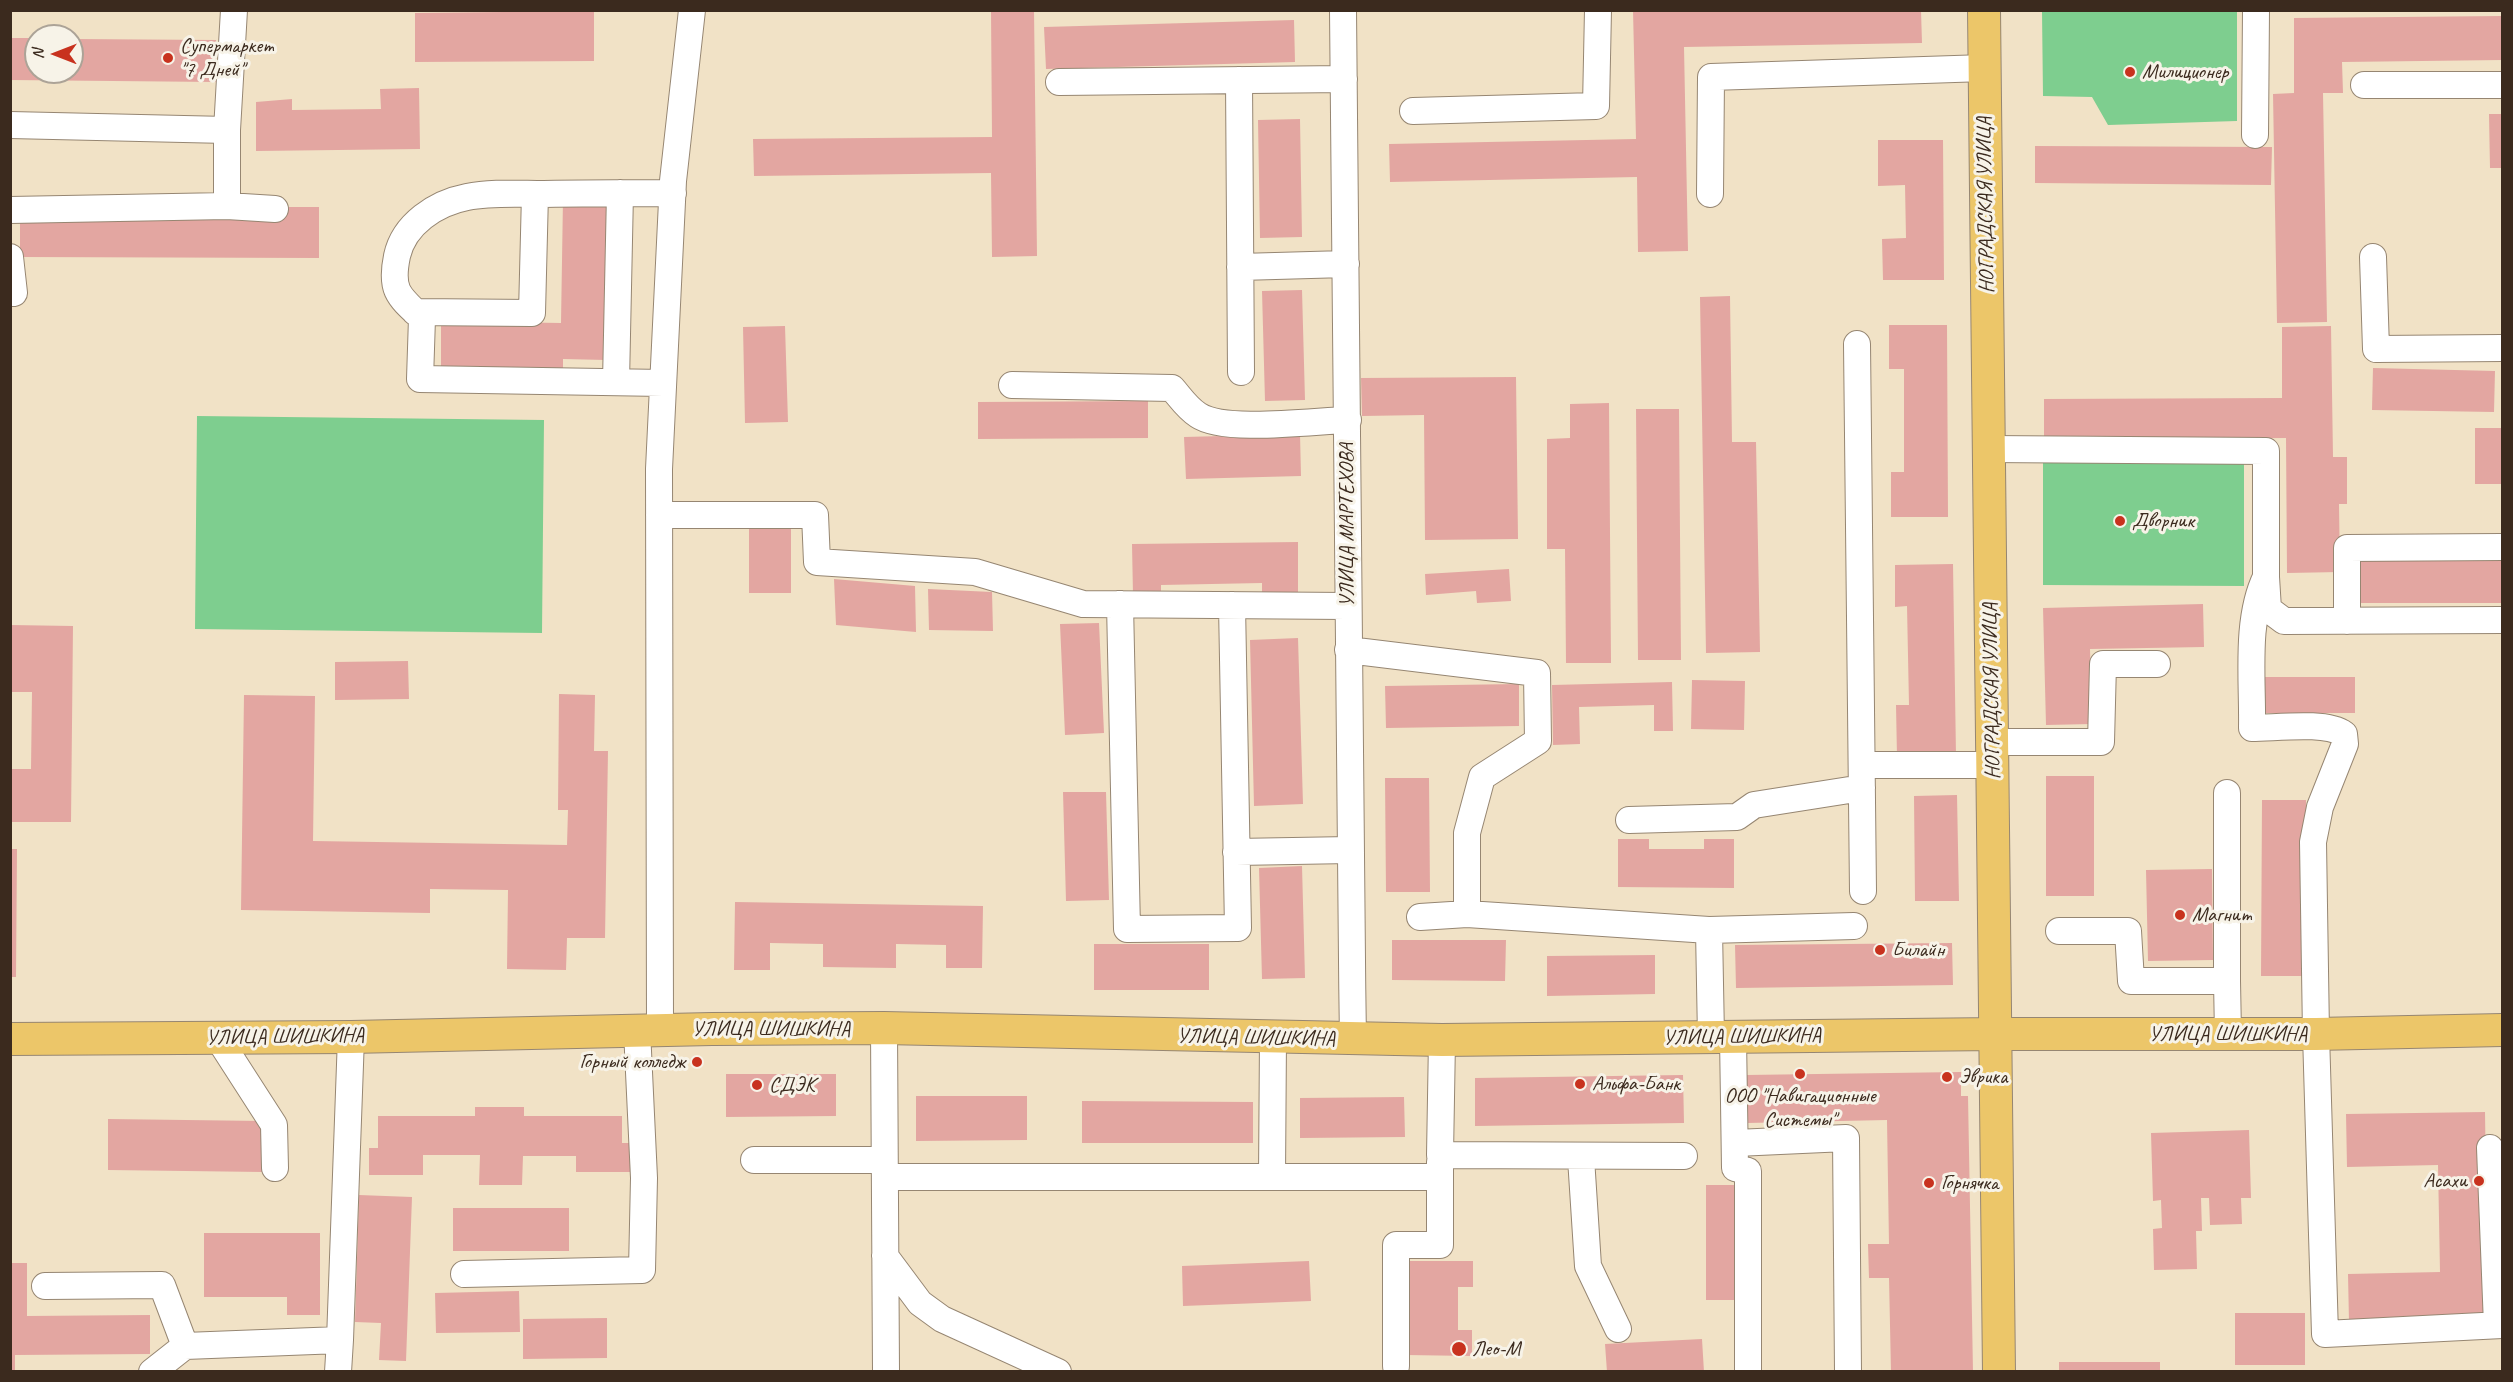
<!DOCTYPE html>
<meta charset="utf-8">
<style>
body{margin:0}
#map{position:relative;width:2513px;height:1382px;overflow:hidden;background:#f1e2c6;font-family:Caveat,sans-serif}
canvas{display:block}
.frame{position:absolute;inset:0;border:12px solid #3b2a1e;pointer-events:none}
.north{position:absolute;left:24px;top:24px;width:60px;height:60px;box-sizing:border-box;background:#f7f3e8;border:2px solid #aca397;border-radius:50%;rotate:270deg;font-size:16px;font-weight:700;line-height:24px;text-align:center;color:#3b2a1e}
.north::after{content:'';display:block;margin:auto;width:21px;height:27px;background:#c8321e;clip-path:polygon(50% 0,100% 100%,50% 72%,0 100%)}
</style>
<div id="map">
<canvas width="2513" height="1382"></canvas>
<div class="frame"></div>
<div class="north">N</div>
</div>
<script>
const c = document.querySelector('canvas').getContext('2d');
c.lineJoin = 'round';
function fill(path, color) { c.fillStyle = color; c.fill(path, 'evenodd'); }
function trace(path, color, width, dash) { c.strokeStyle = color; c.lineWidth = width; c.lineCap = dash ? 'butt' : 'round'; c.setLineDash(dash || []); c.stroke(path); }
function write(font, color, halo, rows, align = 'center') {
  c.font = font + ' Caveat,sans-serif'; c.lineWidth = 6; c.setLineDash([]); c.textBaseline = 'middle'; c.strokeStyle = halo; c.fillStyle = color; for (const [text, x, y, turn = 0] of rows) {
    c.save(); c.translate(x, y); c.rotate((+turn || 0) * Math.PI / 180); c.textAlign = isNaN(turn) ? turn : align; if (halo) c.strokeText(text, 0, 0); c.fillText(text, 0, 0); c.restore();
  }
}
const green = new Path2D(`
 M2042 11H2237V121L2108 125 2092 97 2043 96Z
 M197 416 544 420 542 633 195 629Z
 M2043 461H2244V586L2043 585Z`);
const building = new Path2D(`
 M991 10H1034L1037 256 992 257 991 173 754 176 753 139 992 137Z
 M1633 10H1921L1922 43 1684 47 1688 251 1638 252 1637 177 1390 182 1389 144 1636 139Z
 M594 11V61L415 62V13Z
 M2502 16V60L2342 62 2343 93H2323L2327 322 2277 323 2273 94 2294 93V18Z
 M1294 20 1295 62 1046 69 1044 27Z
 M10 38H36V72H72V39L216 40V82L10 80Z
 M419 88 420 149 256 151V102L292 99V110L381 109 380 89Z
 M2489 114H2502V168H2490Z
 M1300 119 1302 237 1260 238 1258 120Z
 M1878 140H1943L1944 280H1883L1882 239 1906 238 1905 185 1878 186Z
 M2035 146 2272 147 2271 185 2035 183Z
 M563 199 609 200 606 360 563 359V373L441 371V321L561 323Z
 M283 207H319V258L20 257V220H283Z
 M1302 290 1305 400 1265 401 1262 291Z
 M1730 296 1732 442H1756L1760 652 1706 653 1700 297Z
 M1889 325H1947L1948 517H1891V472H1904V369H1889Z
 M785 326 788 422 745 423 743 327Z
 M2331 326 2333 457H2347V504H2339L2340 572 2287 573 2286 438 2044 440V399L2282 398V327Z
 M2373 368 2495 371 2494 412 2372 410Z
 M1516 377 1518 539 1425 540 1424 415 1362 416 1361 378Z
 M1148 401V438L978 439V402Z
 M1609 403 1611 663H1566L1565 549H1547V439L1570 438V404Z
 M1636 409H1679L1681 660H1638Z
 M2475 428H2502V484H2475Z
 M1300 434 1301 476 1186 479 1184 437Z
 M749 523H791V593H749Z
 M1298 542V592L1262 593V583L1161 585V594L1133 595 1132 544Z
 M2360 556H2502V603H2360Z
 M1953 564 1956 756 1897 757 1896 705H1909L1907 606 1895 607V565Z
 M1509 569 1511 601 1477 603 1476 591 1426 595 1425 574Z
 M834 579 915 586 916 632 836 625Z
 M928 589 992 592 993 631 929 630Z
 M2203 604 2204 647 2090 649 2092 724 2046 725 2043 608Z
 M1099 623 1104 733 1065 735 1060 624Z
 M10 625 73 626 71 822H10V769H31L32 692H10Z
 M1298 638 1303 804 1254 806 1250 640Z
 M408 661 409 699 335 700V662Z
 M2257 677H2355V713H2257Z
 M1692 680 1745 681 1744 730 1691 729Z
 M1672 682 1673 731H1654V705L1579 707 1580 744 1553 745 1552 685Z
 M1519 684V726L1386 728 1385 686Z
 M559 694 595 695 594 751H608L605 938H567L566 970 507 969 508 890 430 889V913L241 910 244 695 315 696 313 841 567 845 568 810H558Z
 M2046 776H2094V896H2046Z
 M1385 778H1429L1430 892H1386Z
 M1063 792H1106L1109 900 1066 901Z
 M1957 795 1959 901H1915L1914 796Z
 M2262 800H2306V976H2261Z
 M1618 839H1649V849H1704V839H1734V888L1618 887Z
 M10 849H17L16 977H10Z
 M1302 866 1305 978 1262 979 1259 868Z
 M2212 869 2213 960 2148 961 2146 870Z
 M735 902 983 906 982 968H946V945L896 944V968L823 967V944L770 943V970H734Z
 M1392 940H1506L1505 981 1392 980Z
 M1952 943 1953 985 1736 988 1735 945Z
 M1094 944H1209V990H1094Z
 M1655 955V994L1547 996V956Z
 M1961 1072V1096H1968L1973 1372H1891L1889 1278H1869L1868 1244H1889L1887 1120 1747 1123 1746 1075Z
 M726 1074H836V1116L726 1117Z
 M1683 1075 1684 1123 1475 1126V1078Z
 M916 1096H1027V1140L916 1141Z
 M1404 1097 1405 1137 1300 1138V1098Z
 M1082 1101 1253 1102V1143H1082Z
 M475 1107H524V1116H622V1143H632V1172H576V1156H523L522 1185H479L480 1155H423V1175H369V1148H378V1116H475Z
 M2485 1112 2488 1319 2349 1322 2348 1274 2440 1272 2438 1165 2347 1167 2346 1114Z
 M108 1119 263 1121V1172L108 1170Z
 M2249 1130 2251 1198H2241L2242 1224 2210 1225 2209 1198H2201L2202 1231H2196L2197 1269 2154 1270 2153 1229 2162 1228 2161 1200 2153 1201 2151 1133Z
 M1706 1185H1735V1300H1706Z
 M359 1195 412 1197 406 1361 379 1360 381 1323 355 1322Z
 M453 1208H569V1251H453Z
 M204 1233H320V1315H287V1297H204Z
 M1309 1261 1311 1301 1183 1306 1182 1266Z
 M1406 1261H1473V1287H1458V1330H1472V1356L1406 1355Z
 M10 1263H27V1316L150 1315V1354L15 1355V1372H10Z
 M519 1291 520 1332 436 1333 435 1293Z
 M2235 1313H2305V1365H2235Z
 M607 1318V1358L523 1359V1319Z
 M1702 1339 1704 1372H1607L1605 1344Z
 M2059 1362H2160V1372H2059Z`);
const minor = new Path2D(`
 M1343 10C1347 354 1348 697 1353 1040
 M1239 80 1241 372
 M1059 82 1344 79
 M2364 85H2502
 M1413 111 1596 106 1598 10
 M10 125 227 130V206
 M227 130 234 10
 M2255 135 2256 10
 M1710 194 1711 77 1985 68
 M10 210 227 206 275 209
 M10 257 14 293H10
 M2373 257 2376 349 2502 348
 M1240 267 1346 264
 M415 312 532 313 535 194
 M1857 344 1863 891
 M616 382 620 193
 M663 383 420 379 422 318C398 296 390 290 397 256 404 224 436 203 467 197 491 192 519 194 544 194 587 193 630 193 673 193
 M1012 385 1172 388C1180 397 1187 408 1198 415 1224 433 1313 421 1348 420
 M1989 449 2266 451V577L2268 609 2284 621 2502 620
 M659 515H815L817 562 975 572 1083 604 1347 606
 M2266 577C2245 620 2253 681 2252 728 2276 728 2326 721 2344 734L2345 744 2320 807 2313 842 2316 1034 2325 1334 2502 1325
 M1120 604 1127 929 1238 928 1232 605
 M2347 621V548L2502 547
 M1348 650 1537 673 1538 741 1482 777 1467 833V914
 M1992 742H2101L2103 664H2157
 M1862 765H1993
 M2227 793V981
 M1629 820 1737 817 1754 805 1862 788
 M1236 852 1350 850
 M1420 917 1467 914 1709 930 1854 926
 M1709 930 1711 1037
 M2059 931H2128L2131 981H2227L2228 1034
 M884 1028 886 1372
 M660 1029 659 469 673 181 692 10
 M1733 1037 1735 1168 1748 1171V1372
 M218 1038 274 1125 275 1168
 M1442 1040 1440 1155 1684 1156
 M1736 1143 1846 1138 1848 1372
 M2490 1148 2497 1325
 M1581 1158 1588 1266 1618 1329
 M754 1160H884
 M885 1177H1440
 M1272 1177 1273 1038
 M885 1256 920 1303 942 1319 1058 1372
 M464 1274 642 1270 644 1178 637 1030
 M45 1286 162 1285 185 1346 152 1372
 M185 1346 340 1340 351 1037
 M1396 1366V1245H1440V1162
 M338 1372 340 1340`);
const major = new Path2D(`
 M1984 10 1999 1372
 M10 1039 351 1037 712 1029 884 1028 1442 1040 1996 1034H2316L2502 1030`);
const markers = [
 [168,58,6,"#c8321e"],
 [2130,72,6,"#c8321e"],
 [2120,521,6,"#c8321e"],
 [2180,915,6,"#c8321e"],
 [1880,950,6,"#c8321e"],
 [697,1062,6,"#c8321e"],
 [1800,1074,6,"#c8321e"],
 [1947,1077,6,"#c8321e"],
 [1580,1084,6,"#c8321e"],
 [757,1085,6,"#c8321e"],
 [2479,1181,6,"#c8321e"],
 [1929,1183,6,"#c8321e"],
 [1459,1349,8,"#c8321e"]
];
const poiNames = [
 ["Супермаркет",180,46],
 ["\"7 Дней\"",180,70],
 ["Милиционер",2142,72],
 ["Дворник",2132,521],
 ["Магнит",2192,915],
 ["Билайн",1892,950],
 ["Горный колледж",685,1062,"right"],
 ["Эврика",1959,1077],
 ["Альфа-Банк",1592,1084],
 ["СДЭК",769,1085],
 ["ООО \"Навигационные",1800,1096,"center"],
 ["Системы\"",1800,1120,"center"],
 ["Асахи",2467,1181,"right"],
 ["Горнячка",1941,1183],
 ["Лео-М",1472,1349]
];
const streetNames = [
 ["НОГРАДСКАЯ УЛИЦА",1986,205,-91],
 ["УЛИЦА МАРТЕХОВА",1347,525,-90],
 ["НОГРАДСКАЯ УЛИЦА",1992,691,-91],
 ["УЛИЦА ШИШКИНА",771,1029],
 ["УЛИЦА ШИШКИНА",2228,1034],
 ["УЛИЦА ШИШКИНА",285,1037,-1],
 ["УЛИЦА ШИШКИНА",1742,1037,-1],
 ["УЛИЦА ШИШКИНА",1256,1038,1]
];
fill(green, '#7ece8f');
fill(building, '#e3a6a1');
trace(minor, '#968672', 28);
trace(major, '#968672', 34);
trace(minor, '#fff', 26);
trace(major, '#ecc669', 32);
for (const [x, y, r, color] of markers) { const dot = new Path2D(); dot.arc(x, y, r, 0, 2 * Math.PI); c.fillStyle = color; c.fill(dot); trace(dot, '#f7f3e8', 2); }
write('21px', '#3b2a1e', '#f7f3e8', poiNames, 'left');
write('21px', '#3b2a1e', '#f7f3e8', streetNames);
</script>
